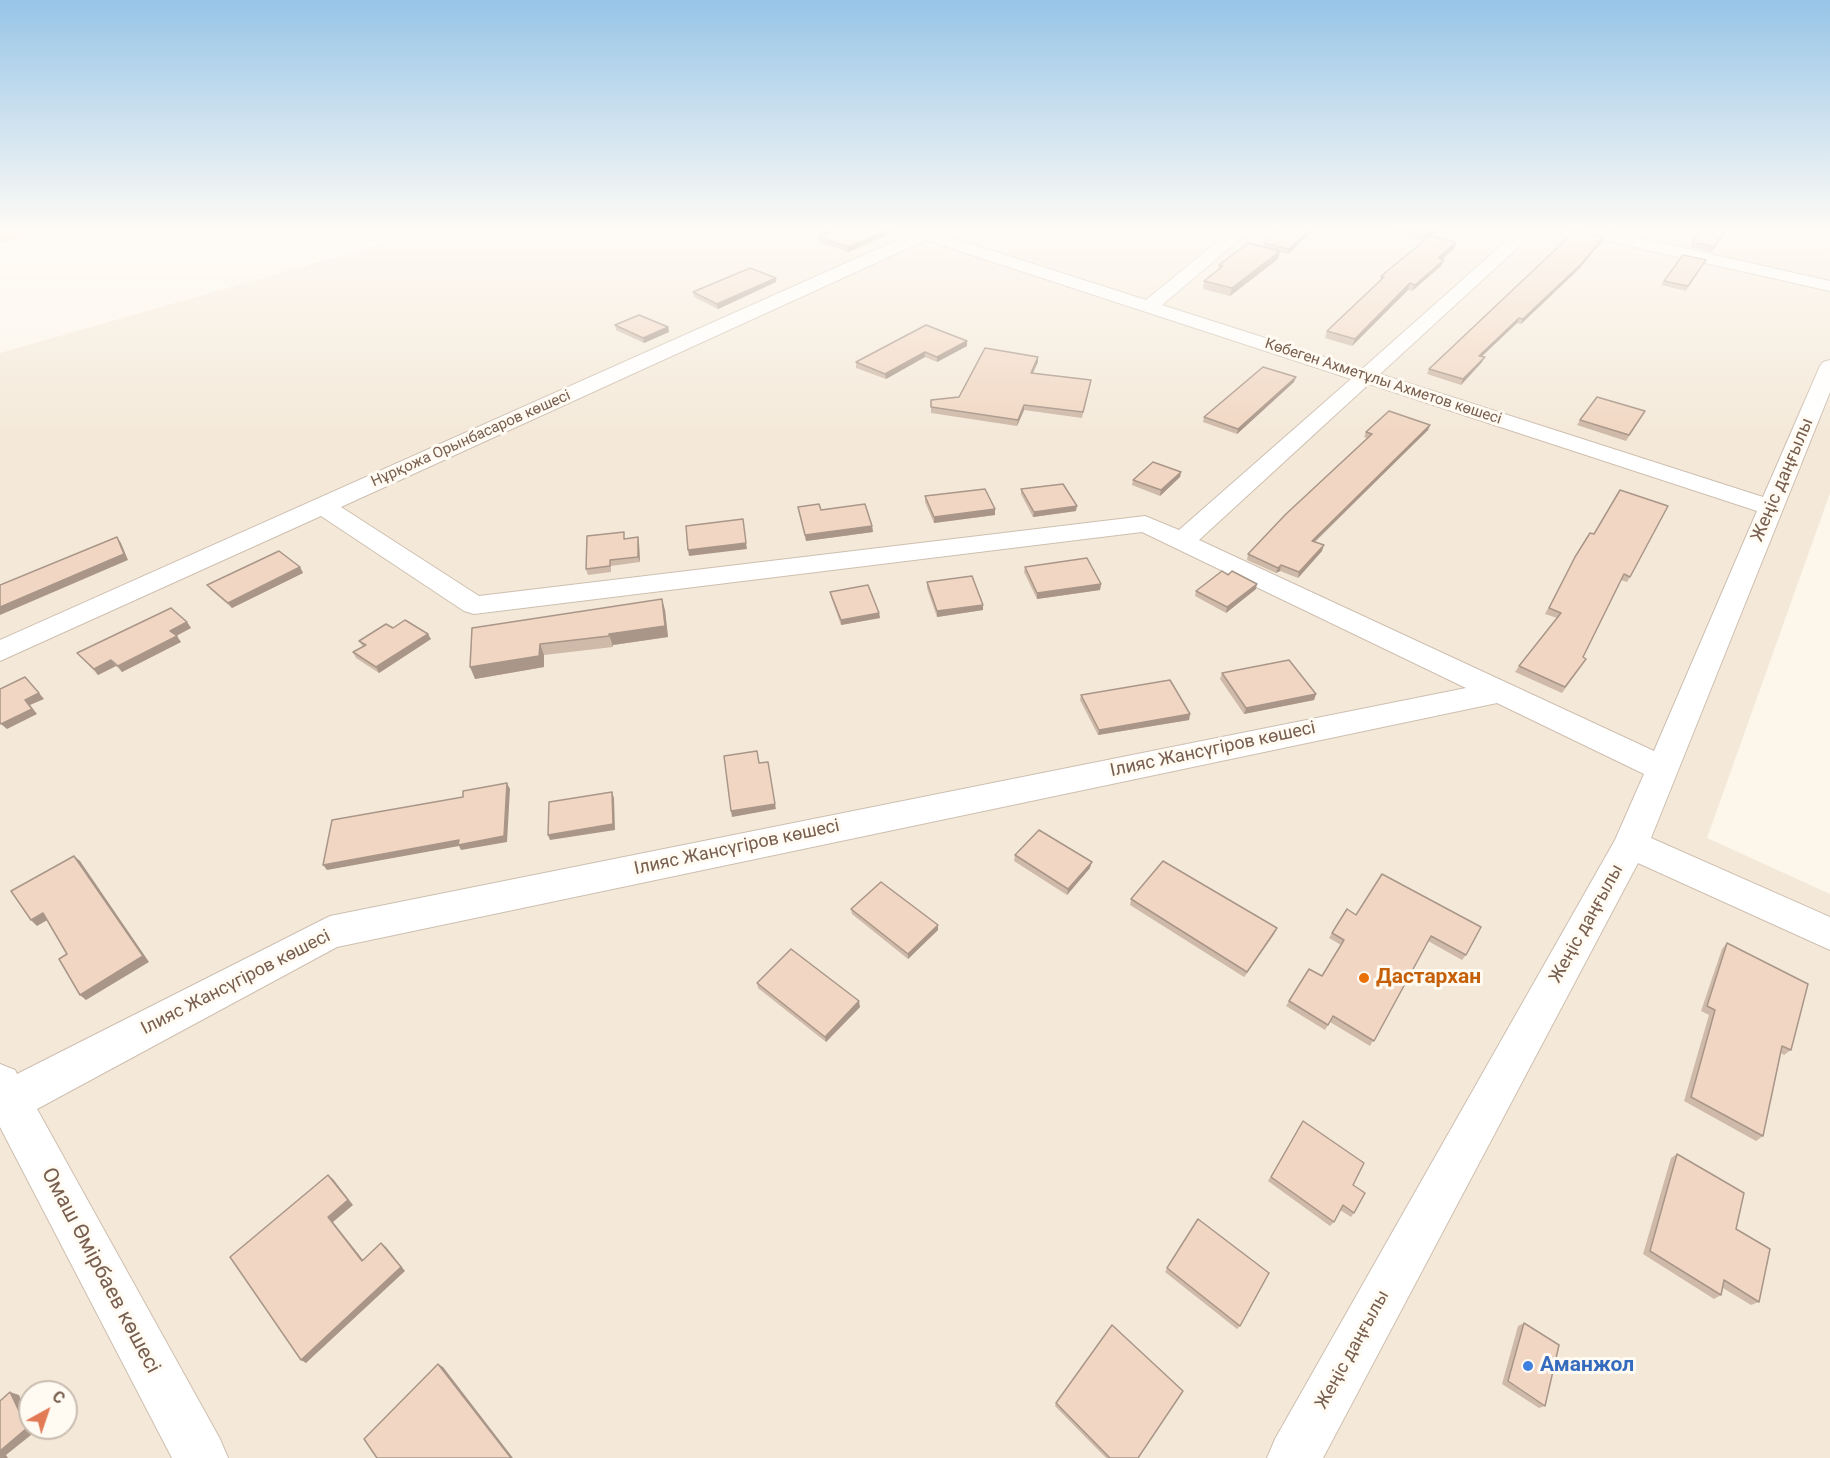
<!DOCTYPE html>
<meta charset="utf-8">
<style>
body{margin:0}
#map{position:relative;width:1830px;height:1458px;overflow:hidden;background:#fcf6eb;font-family:Roboto,sans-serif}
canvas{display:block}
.north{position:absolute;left:18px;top:1380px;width:60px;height:60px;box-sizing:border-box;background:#fffaf2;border:2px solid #c9bcb0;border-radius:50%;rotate:40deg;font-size:16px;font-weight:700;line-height:24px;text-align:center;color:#775e4e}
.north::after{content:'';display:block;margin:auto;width:21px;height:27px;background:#e17a55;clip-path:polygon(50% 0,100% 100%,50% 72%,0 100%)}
</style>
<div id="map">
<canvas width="1830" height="1458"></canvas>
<div class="north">С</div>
</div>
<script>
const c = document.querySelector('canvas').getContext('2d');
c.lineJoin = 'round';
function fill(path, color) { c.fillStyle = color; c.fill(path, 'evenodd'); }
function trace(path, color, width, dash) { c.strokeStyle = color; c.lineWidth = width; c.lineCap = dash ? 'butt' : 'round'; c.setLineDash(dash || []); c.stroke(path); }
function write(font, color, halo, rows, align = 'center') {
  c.font = font + ' Roboto,sans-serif'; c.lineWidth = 6; c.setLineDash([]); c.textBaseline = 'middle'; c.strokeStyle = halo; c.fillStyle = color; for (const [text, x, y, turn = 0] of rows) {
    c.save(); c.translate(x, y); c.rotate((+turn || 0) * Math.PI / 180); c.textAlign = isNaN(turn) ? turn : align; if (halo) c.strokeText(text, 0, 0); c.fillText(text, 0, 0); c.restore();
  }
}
const residential = new Path2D(`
 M441 227H1830V493L1707 838 1830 894V1458H0V353ZM30 1392H66V1428H30Z`);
const minor = new Path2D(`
 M927 227H950L940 234 1146 300 1235 227H1254L1162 305 1362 369 1522 227H1540L1380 374 1763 497 1820 366 1823 362 1830 360V392L1651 838 1830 917V950L1638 863 1323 1458H1267L1275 1439 1615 840 1644 774 1497 703 337 947 37 1109 220 1439 228 1458H172L0 1127V1064L15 1070 17 1074 330 916 1466 688 1142 532 474 614 464 611 321 516 0 661V640ZM926 240 1351 379 1179 530 1145 516 479 596 341 507ZM1369 384 1757 511 1654 751 1199 540Z
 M1559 227H1591L1830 281V291L1567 232Z`);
const major = new Path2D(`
 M21 227H55L53 231 0 242V232Z`);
const wall = new Path2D(`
 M841 227H903V228L848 252 818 242V237Z
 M1284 227H1316L1288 254 1279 252 1278 259 1230 296 1203 289 1204 281 1218 270 1219 265 1263 247 1264 243Z
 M1398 227H1442L1431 236 1456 242 1454 249 1442 259 1444 260 1441 266 1412 291 1408 290 1352 346 1325 338 1327 331 1379 282 1381 276 1424 241 1396 232Z
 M1691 227H1728L1712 252 1690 247 1702 230Z
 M1601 242 1579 269 1521 324 1517 323 1482 356V362L1461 385 1427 374 1429 369Z
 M1706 260 1686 291 1661 285 1664 281Z
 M776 282 718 309 694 297 693 292Z
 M615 325 668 327 669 332 644 343 616 330Z
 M967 346 937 362 925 357 886 379 856 368V362Z
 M1038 357V362L1033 373 1091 380 1082 418 1024 410 1017 426 931 413V407L959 397Z
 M1296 377 1294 382 1237 434 1203 422 1204 417Z
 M1645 411 1626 441 1577 425 1580 420Z
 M1430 425 1428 430 1315 542 1322 551 1298 578 1280 571 1276 573 1247 560 1248 554 1367 438 1364 437 1366 432Z
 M1181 472 1180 477 1160 496 1132 485 1133 480Z
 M1021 489 1076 511 1033 517 1021 494Z
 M925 496 995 509V515L934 523 925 502Z
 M798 507 821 510 872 526 873 532 806 541 799 513Z
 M625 539 639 543 640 562 611 566V572L588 575 586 569Z
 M1575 557 1630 577 1627 582 1621 580 1583 657V664L1562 693 1515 672 1519 666 1557 618 1545 614Z
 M300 567 303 573 232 608 211 590 207 585Z
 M1025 567 1101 584 1100 590 1037 599 1024 572Z
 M927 582 983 610 937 617 927 588Z
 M1256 589 1226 613 1195 596 1196 591Z
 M830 592 879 613 880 618 841 625 831 597Z
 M665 610 668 637 613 645V647L544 655V667L475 679 472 628Z
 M187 622 191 628 176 636 181 642 122 672 116 666 98 675 77 653Z
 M393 628 431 639 379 673 356 658 353 652 363 647 359 641Z
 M1222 673 1316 694 1314 700 1244 714 1220 679Z
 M1081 695 1190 714 1189 720 1098 735 1080 700Z
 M1015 855 1090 868 1067 895 1014 861Z
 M1382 874 1466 955 1462 960 1428 941 1370 1046 1330 1022 1325 1030 1286 1006 1289 1001 1322 976 1341 945 1329 938 1332 933 1356 915Z
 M1131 899 1274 934 1244 977 1130 905Z
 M851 909 938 930 908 959 852 914Z
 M1727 943 1791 1050 1784 1055 1781 1053 1763 1136 1756 1141 1684 1101 1709 1015 1701 1011 1722 949Z
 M757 983 860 1007 826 1042 758 988Z
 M1300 1126 1353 1185 1354 1213 1351 1217 1340 1210 1334 1222 1330 1226 1268 1181Z
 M1677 1154 1736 1229 1759 1302 1751 1305 1723 1288 1721 1295 1714 1299 1643 1254 1671 1158Z
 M1198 1219 1240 1326 1237 1329 1165 1272Z
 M1524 1323 1545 1406 1539 1408 1502 1384 1518 1326Z
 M1056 1403 1138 1458H1106L1055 1406Z`);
const shadedWall = new Path2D(`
 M894 227 903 228 848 252V247Z
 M1313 227H1316L1288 254 1289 249Z
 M1433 227H1442L1424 241 1427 232Z
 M1604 237 1601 242 1579 269 1521 324 1523 319Z
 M1456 242 1454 249 1435 265 1438 258Z
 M1280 251 1278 259 1230 296 1232 288Z
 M1444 260 1441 266 1412 291 1415 285Z
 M776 278V282L718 309 717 304Z
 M1410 283 1408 290 1352 346 1355 339Z
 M1519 318 1517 323 1477 361 1479 356Z
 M668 327 669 332 644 343 643 338Z
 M967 341V346L937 362V357Z
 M925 352V357L886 379 885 374Z
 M1038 357V362L1030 378 1031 373Z
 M1485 357 1482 362 1461 385 1463 379Z
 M1296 377 1294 382 1237 434 1238 429Z
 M1024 405V410L1017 426 1018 420Z
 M1430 425 1428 430 1310 546 1312 541Z
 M1181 472 1180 477 1160 496 1161 490Z
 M1077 506 1076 511 1033 517 1034 512Z
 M995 509V515L934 523V517Z
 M872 526 873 532 806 541 805 535Z
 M117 537 121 543 128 560 0 615V607Z
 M638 537 639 543 640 562 638 557Z
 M746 543 747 549 689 556 688 550Z
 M1324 545 1322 551 1298 578 1299 572Z
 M1281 565 1280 571 1276 573 1278 568Z
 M300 567 303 573 232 608 228 603Z
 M1101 584 1100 590 1037 599V593Z
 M1257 584 1256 589 1226 613 1227 607Z
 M662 599 665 610 668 637 613 645V647L609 634Z
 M983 605V610L937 617V611Z
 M879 613 880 618 841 625V620Z
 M187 622 191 628 174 637 170 631Z
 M428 634 431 639 379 673 376 667Z
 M177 636 181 642 122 672 118 666Z
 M540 644 544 655V667L475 679 470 667Z
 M111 660 116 666 98 675 94 669Z
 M39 693 44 699 30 705 37 714 7 729 1 724 25 700Z
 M1316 694 1314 700 1244 714 1246 708Z
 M1190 714 1189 720 1098 735 1099 730Z
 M507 783 510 789 507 842 461 850 459 846 327 870 323 865Z
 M612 792 614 798 615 830 550 840 548 835Z
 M775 804 776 809 732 817 731 811Z
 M74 856 80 861 149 962 86 1000 80 995Z
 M1092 862 1090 868 1067 895 1068 889Z
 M43 913 49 919 37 926 31 920Z
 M938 925V930L908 959V954Z
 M1277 928 1274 934 1244 977 1247 972Z
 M859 1001 860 1007 826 1042 825 1037Z
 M328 1175 333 1179 353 1205 333 1222 367 1265 362 1261 328 1217Z
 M381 1243 386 1247 405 1271 306 1363 301 1360Z
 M438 1364 443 1367 513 1458H511Z
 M10 1392 19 1395 30 1419V1428H35L36 1431 6 1455 8 1458H0V1451Z`);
const building = new Path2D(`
 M841 227H894L848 247 818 237Z
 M1284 227H1313L1289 249 1264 243Z
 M1413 227H1433L1427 232Z
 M1703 227H1728L1714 247 1692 242Z
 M1575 231 1604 237 1581 264 1523 319 1519 318 1479 356 1485 357 1463 379 1429 369Z
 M1430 236 1456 242 1438 258 1444 260 1415 285 1410 283 1355 339 1327 331 1384 277 1381 276Z
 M1248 243 1280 251 1232 288 1204 281 1223 266 1219 265Z
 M1683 255 1706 260 1688 286 1664 281Z
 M750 268 776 278 717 304 693 292Z
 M639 315 668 327 643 338 615 325Z
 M926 325 967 341 937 357 925 352 885 374 856 362Z
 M985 348 1038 357 1031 373 1091 380 1083 412 1024 405 1018 420 931 407V400L959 397Z
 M1263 367 1296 377 1238 429 1204 417Z
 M1597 397 1645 411 1629 435 1580 420Z
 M1389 411 1430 425 1312 541 1324 545 1299 572 1281 565 1278 568 1248 554 1286 514 1372 434 1366 432Z
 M1153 462 1181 472 1161 490 1133 480Z
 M1063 484 1077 506 1034 512 1021 489Z
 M985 489 995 509 934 517 925 496Z
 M1620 490 1668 506 1630 577 1624 574 1583 657 1586 659 1565 687 1519 666 1561 613 1549 608 1575 557 1590 533 1594 534Z
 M819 504 821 510 865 504 872 526 805 535 798 507Z
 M743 519 746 543 688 550 686 526Z
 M624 532V539L638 537V557L610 560V566L586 569 587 536Z
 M117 537 124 554 0 607V585Z
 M279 551 300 567 228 603 207 585Z
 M1087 558 1101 584 1037 593 1025 567Z
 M1222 571 1228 575 1232 571 1257 584 1227 607 1196 591Z
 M972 576 983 605 937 611 927 582Z
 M868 585 879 613 841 620 830 592Z
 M662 599 665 626 609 634V636L540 644 539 656 470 667 472 628Z
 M171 608 187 622 170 631 177 636 118 666 111 660 94 669 77 653Z
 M405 620 428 634 376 667 353 652 366 645 359 641 386 624 393 628Z
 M1289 660 1316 694 1246 708 1222 673Z
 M25 677 39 693 25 700 32 709 1 724 0 722V689Z
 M1170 680 1190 714 1099 730 1081 695Z
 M757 751 759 763 768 762 775 804 731 811 724 756Z
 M507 783 504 836 458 845 459 840 323 865 332 820 463 797V791Z
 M612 792 613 824 548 835 549 802Z
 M1039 830 1092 862 1068 889 1015 855Z
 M74 856 143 956 80 995 59 959 67 954 43 913 31 920 11 891Z
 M1163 861 1277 928 1247 972 1131 899Z
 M1382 874 1481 927 1466 955 1431 936 1374 1041 1333 1016 1328 1025 1289 1001 1309 969 1322 976 1344 940 1332 933 1347 909 1356 915Z
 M881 882 938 925 908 954 851 909Z
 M1727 943 1808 984 1791 1050 1782 1046 1763 1136 1691 1097 1715 1010 1707 1006Z
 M791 949 859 1001 825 1037 757 983Z
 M1303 1121 1364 1163 1353 1185 1365 1193 1354 1213 1343 1205 1334 1222 1271 1177Z
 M1677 1154 1744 1193 1736 1229 1770 1249 1759 1302 1724 1280 1721 1295 1650 1251Z
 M328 1175 348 1200 328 1217 362 1261 381 1243 401 1267 301 1360 230 1257Z
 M1198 1219 1269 1273 1240 1326 1167 1268Z
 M1524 1323 1559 1345 1545 1406 1508 1381Z
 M1112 1325 1183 1391 1138 1458H1110L1056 1403Z
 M438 1364 511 1458H377L364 1439Z
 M10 1392 27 1428 0 1451V1401Z`);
const markers = [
 [1364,978,6,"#e8710a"],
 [1528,1366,6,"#3f7fe0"]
];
const farStreetnames = [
 ["Көбеген Ахметұлы Ахметов көшесі",1383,382,18],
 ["Нұрқожа Орынбасаров көшесі",471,439,-24]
];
const streetNames = [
 ["Жеңіс даңғылы",1783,480,-67],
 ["Ілияс Жансүгіров көшесі",1213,750,-12],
 ["Ілияс Жансүгіров көшесі",737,848,-12],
 ["Жеңіс даңғылы",1587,924,-61],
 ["Ілияс Жансүгіров көшесі",236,983,-27],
 ["Жеңіс даңғылы",1353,1350,-61]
];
const nearFoodnames = [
 ["Дастархан",1376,978]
];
const nearStreetnames = [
 ["Омаш Өмірбаев көшесі",100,1271,62]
];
const nearShopnames = [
 ["Аманжол",1540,1366]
];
fill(residential, '#f4e9d9');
trace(minor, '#cebfb0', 2);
trace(major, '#d9d2cd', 2);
fill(minor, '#fff');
fill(major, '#f8dda6');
fill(wall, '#cfb9a8');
fill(shadedWall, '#a99688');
fill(building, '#f1d7c3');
trace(building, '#a99688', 1.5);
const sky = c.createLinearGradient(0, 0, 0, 432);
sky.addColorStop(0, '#97c5e7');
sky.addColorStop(0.53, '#fefbf6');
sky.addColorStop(1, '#fefbf600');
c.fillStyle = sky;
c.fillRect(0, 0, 1830, 432);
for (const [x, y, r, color] of markers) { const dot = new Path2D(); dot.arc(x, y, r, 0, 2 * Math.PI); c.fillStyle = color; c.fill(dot); trace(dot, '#fffaf2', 2); }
write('15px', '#775e4e', '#fffaf2', farStreetnames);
write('18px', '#775e4e', '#fffaf2', streetNames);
write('bold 21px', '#c56008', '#fffaf2', nearFoodnames, 'left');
write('21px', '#775e4e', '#fffaf2', nearStreetnames);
write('bold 21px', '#366cbe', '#fffaf2', nearShopnames, 'left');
</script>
